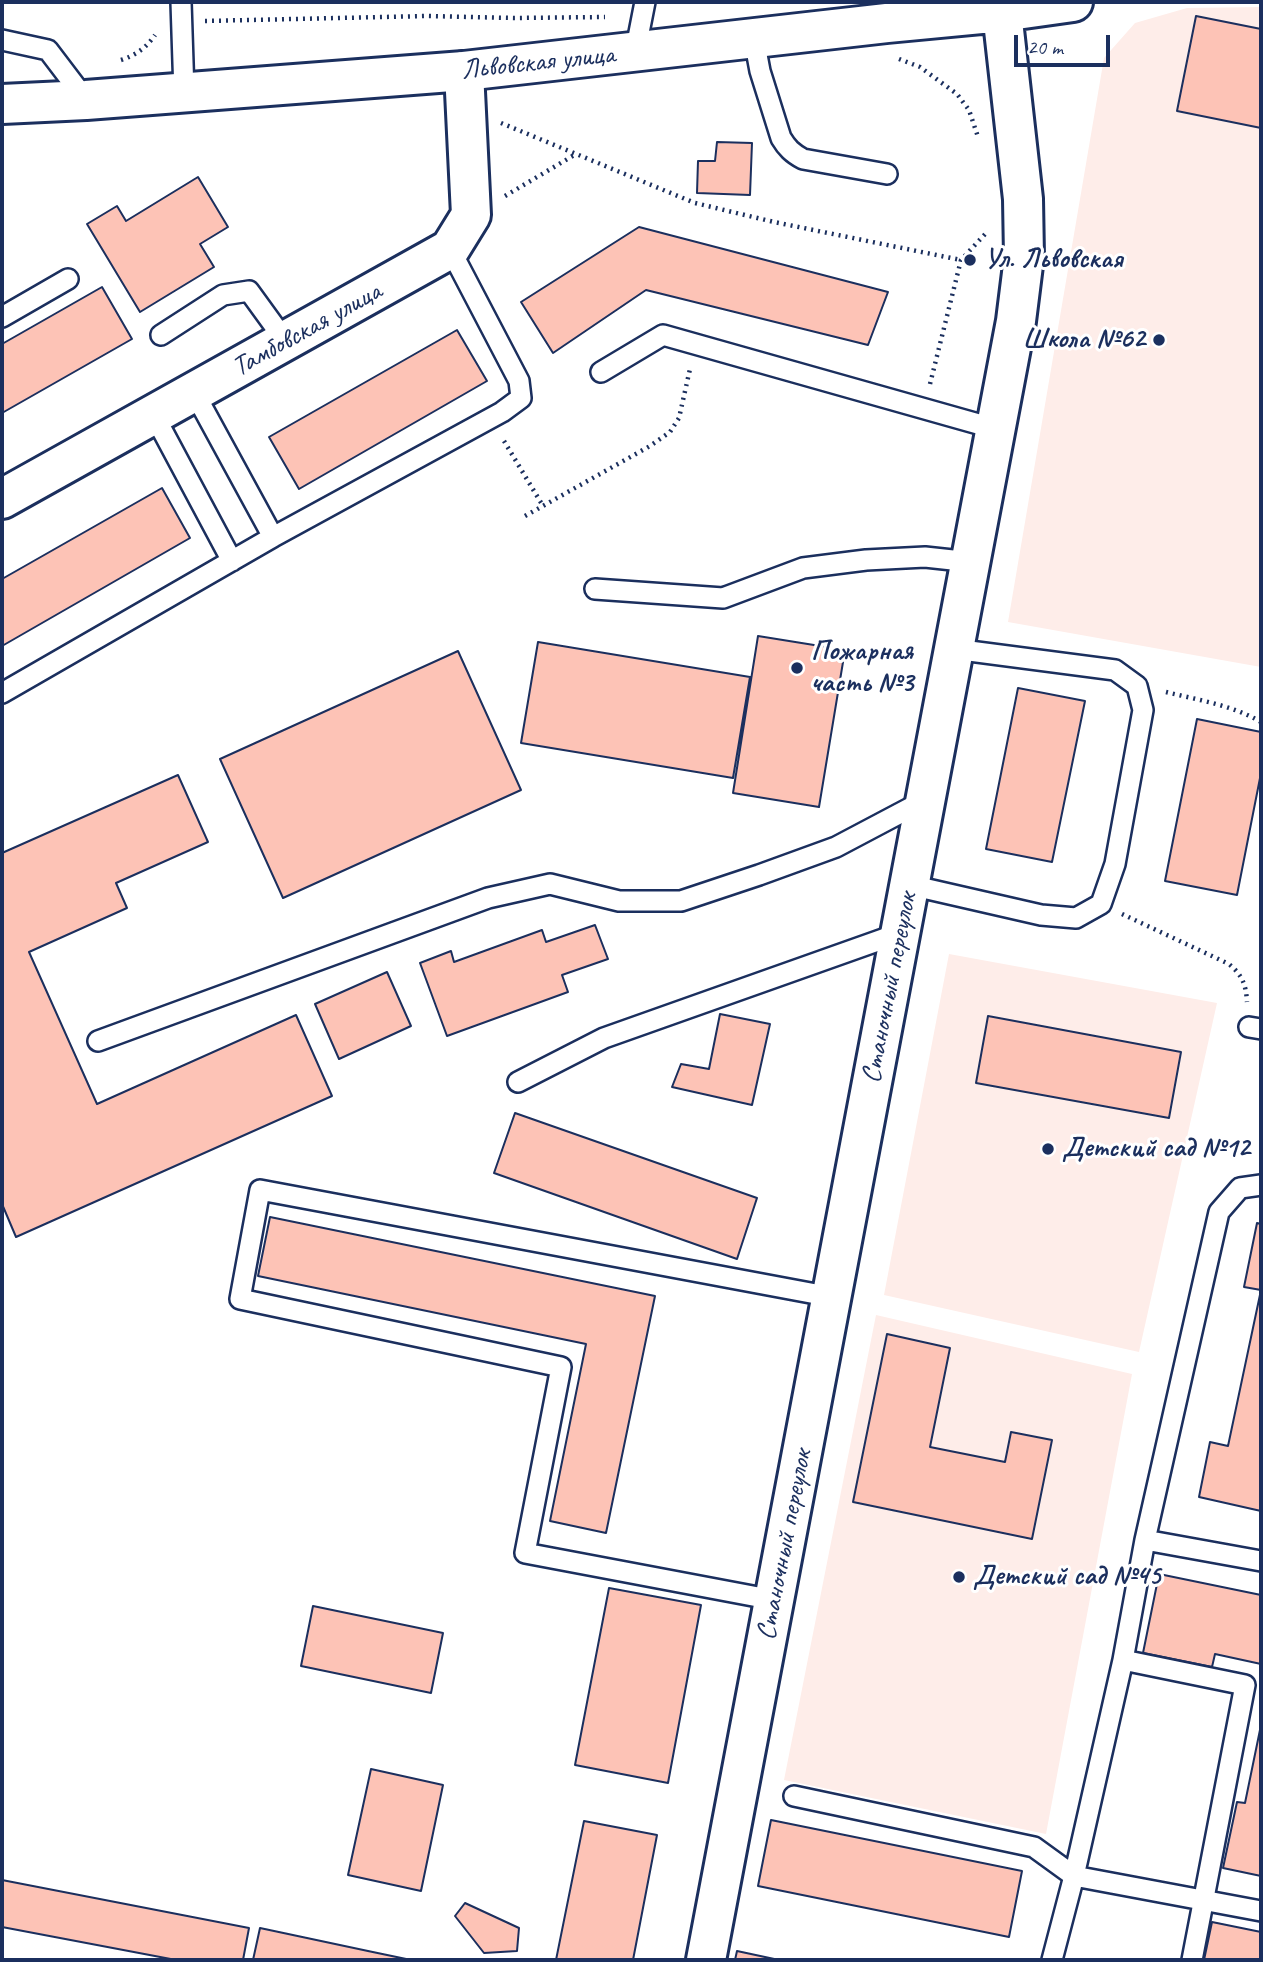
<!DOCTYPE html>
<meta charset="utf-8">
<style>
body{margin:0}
#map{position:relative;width:1263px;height:1962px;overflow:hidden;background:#fff;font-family:Caveat,sans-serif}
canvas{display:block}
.frame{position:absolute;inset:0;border:4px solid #1b2f5e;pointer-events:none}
.scale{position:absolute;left:1014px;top:35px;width:96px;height:32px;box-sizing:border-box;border:4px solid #1b2f5e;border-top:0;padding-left:9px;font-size:21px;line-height:24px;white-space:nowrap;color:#1b2f5e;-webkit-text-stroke:5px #fff;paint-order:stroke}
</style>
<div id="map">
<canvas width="1263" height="1962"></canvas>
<div class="frame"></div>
<div class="scale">20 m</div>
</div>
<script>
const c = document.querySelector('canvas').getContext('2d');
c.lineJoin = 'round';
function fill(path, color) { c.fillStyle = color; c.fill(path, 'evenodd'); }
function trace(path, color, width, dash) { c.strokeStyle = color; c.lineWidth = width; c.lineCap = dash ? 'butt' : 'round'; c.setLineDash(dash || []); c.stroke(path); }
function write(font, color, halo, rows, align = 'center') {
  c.font = font + ' Caveat,sans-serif'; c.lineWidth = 6; c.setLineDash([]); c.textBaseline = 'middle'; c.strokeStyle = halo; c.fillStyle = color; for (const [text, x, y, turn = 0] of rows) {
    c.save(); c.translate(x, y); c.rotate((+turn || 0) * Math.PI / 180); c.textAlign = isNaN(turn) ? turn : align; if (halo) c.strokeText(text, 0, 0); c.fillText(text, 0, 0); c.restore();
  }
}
const built = new Path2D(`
 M1261 7V667L1008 622 1104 58 1135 23 1187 8Z
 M949 954 1217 1003 1139 1352 884 1295Z
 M876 1315 1132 1374 1046 1834 784 1780Z`);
const building = new Path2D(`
 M1196 16 1261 29V128L1177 111Z
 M717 142 752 143 750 195 697 193 698 161H715Z
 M198 177 228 227 200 244 214 267 140 312 87 224 117 206 126 221Z
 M639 227 888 292 868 345 646 290 553 353 521 302Z
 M102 287 132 339 2 413V344Z
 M457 330 487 381 299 489 269 437Z
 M162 488 190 538 2 646V579Z
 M758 636 845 650 819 807 733 793Z
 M538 642 750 677 733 778 521 743Z
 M458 651 521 790 283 898 220 759Z
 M1018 688 1085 701 1052 862 986 849Z
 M1197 719 1261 732V773L1237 895 1165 881Z
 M178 775 208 842 116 883 127 908 29 952 97 1104 296 1015 332 1096 16 1237 2 1204V853Z
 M595 925 608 959 562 975 568 992 447 1036 420 963 451 951 454 962 542 930 546 942Z
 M387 972 411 1026 339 1059 315 1004Z
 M720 1014 770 1024 752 1105 672 1087 681 1064 709 1069Z
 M988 1016 1181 1052 1169 1118 976 1083Z
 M515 1113 757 1198 737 1259 494 1173Z
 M270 1217 655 1296 606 1533 550 1521 586 1344 258 1276Z
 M1257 1223 1261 1224V1511L1199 1497 1210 1442 1228 1446 1261 1290 1244 1287Z
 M887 1334 950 1348 930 1447 1005 1462 1011 1432 1052 1440 1032 1539 853 1502Z
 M1159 1574 1261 1595V1664L1215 1654 1212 1667 1143 1653Z
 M609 1588 701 1605 668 1783 575 1765Z
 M313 1606 443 1633 431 1693 301 1666Z
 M1261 1725V1876L1223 1868 1237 1802 1245 1803Z
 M371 1769 443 1785 421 1891 348 1875Z
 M771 1820 1022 1871 1009 1937 758 1886Z
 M584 1821 657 1835 633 1960H556Z
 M2 1880 249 1928 243 1960H176L2 1927Z
 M465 1903 519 1928 517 1951 484 1953 455 1916Z
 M1212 1922 1261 1932V1960H1204Z
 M260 1928 368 1951 411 1960H253Z
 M737 1951 779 1960H735Z`);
const path = new Path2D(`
 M205 21 427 16 514 18 605 17
 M899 59 920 67 957 94 969 110 978 137
 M121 60C136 55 146 48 155 35
 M501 123 695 203 774 222 961 260
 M505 196 576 154
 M930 384 961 260 987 232
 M504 441 543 506
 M525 516 650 446 670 432 679 418 690 369
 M1166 692C1198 700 1232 705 1261 722
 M1122 914 1229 964C1242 975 1246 984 1247 1002`);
const lane = new Path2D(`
 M181 2 184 93
 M754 39 760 71 781 138C787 148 792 153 803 159L887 174
 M2 40 48 50 86 100
 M635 53 645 2
 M2 317 68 279
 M161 335 223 295 249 291 286 342
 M601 372 663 335 996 429
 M194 392 273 537 502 412 521 398 519 381 450 249
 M154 415 232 561
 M595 589 723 598 803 568 866 560 925 557 971 562
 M2 693 273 537
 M910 885 1041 915 1076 918 1101 904 1115 864 1143 710 1137 686 1115 670 954 649
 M1249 1027 1261 1029
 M98 1041 488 898 550 884 619 901H681L759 875 836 847 925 800
 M518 1082 604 1038 900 933
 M1145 1540 1261 1561
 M774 1600 525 1553 561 1367 240 1299 260 1190 832 1297
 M1123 1660 1245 1685 1192 1960
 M794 1796 1034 1847 1074 1876 1123 1660 1145 1540 1219 1212 1240 1188 1261 1185
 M1052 1960 1074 1876 1261 1911`);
const street = new Path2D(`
 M2 499 450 249 471 215 464 71`);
const secondary = new Path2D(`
 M2 104 86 100 464 71 887 23 1002 12 1073 2
 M706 1960 1016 321 1024 257 1023 199 1002 12`);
const markers = [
 [970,260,7,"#1b2f5e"],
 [1159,340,7,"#1b2f5e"],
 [797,668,7,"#1b2f5e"],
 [1048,1149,7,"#1b2f5e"],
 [959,1577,7,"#1b2f5e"]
];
const streetNames = [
 ["Львовская улица",538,63,-6],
 ["Тамбовская улица",307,330,-29],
 ["Станочный переулок",890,988,-79],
 ["Станочный переулок",785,1545,-79]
];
const poiNames = [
 ["Ул. Львовская",984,260],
 ["Школа №62",1145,340,"right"],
 ["Пожарная",811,652],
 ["часть №3",811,684],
 ["Детский сад №12",1062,1149],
 ["Детский сад №45",973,1577]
];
fill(built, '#feede9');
fill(building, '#fdc3b6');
trace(building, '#1b2f5e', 2);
trace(lane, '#1b2f5e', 24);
trace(street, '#1b2f5e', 44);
trace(secondary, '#1b2f5e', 44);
trace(path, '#1b2f5e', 4.5, [2, 5]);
trace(lane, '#fff', 19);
trace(street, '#fff', 38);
trace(secondary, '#fff', 38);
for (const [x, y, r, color] of markers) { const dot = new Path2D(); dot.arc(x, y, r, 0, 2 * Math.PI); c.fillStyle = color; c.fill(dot); trace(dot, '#fff', 2.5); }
write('28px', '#1b2f5e', '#fff', streetNames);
write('bold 28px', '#1b2f5e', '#fff', poiNames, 'left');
</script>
